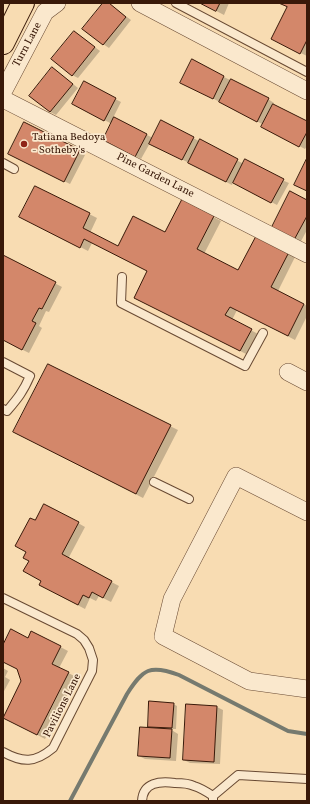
<!DOCTYPE html>
<style>
body{margin:0}
#map{position:relative;width:310px;height:804px;overflow:hidden;background:#f8dcb2;font-family:Vollkorn,serif}
canvas{display:block}
.frame{position:absolute;inset:0;border:4px solid #391909;pointer-events:none}
</style>
<div id="map">
<canvas width="310" height="804"></canvas>
<div class="frame"></div>
</div>
<script>
const c = document.querySelector('canvas').getContext('2d');
c.lineJoin = 'round';
function fill(path, color) { c.fillStyle = color; c.fill(path, 'evenodd'); }
function trace(path, color, width, dash) { c.strokeStyle = color; c.lineWidth = width; c.lineCap = dash ? 'butt' : 'round'; c.setLineDash(dash || []); c.stroke(path); }
function write(font, color, halo, rows, align = 'center') {
  c.font = font + ' Vollkorn,serif'; c.lineWidth = 3.5; c.setLineDash([]); c.textBaseline = 'middle'; c.strokeStyle = halo; c.fillStyle = color; for (const [text, x, y, turn = 0] of rows) {
    c.save(); c.translate(x, y); c.rotate((+turn || 0) * Math.PI / 180); c.textAlign = isNaN(turn) ? turn : align; if (halo) c.strokeText(text, 0, 0); c.fillText(text, 0, 0); c.restore();
  }
}
const shadow = new Path2D(`
 M104 3 111 5 131 20 109 48 103 44Z
 M201 3H229L224 15Z
 M280 3H307V56L280 43 288 7Z
 M75 32 100 51 78 78 72 75Z
 M192 61 268 99 274 103 273 105 307 122V146L305 149 268 130 264 125 187 85Z
 M58 72 78 88 56 115 50 112Z
 M84 83 121 102 113 118 153 138H193L244 164 289 183 277 205 233 182 232 185 150 143 141 159 110 143 112 124 79 107Z
 M25 123 85 155 70 184 15 157Z
 M36 187 97 218 90 233 118 247 165 234 182 201 221 221 204 254 239 271 256 237 295 257 278 291 307 306V316L295 340 237 310 232 320 258 334 248 355 142 301 148 271 92 243 88 251 28 220Z
 M307 201V230L300 243 278 231Z
 M3 256 62 287 49 312 46 311 39 326 42 328 29 353 3 340Z
 M48 366 178 430 143 498 21 436Z
 M35 522 78 523 85 527 68 559 119 586 111 602 99 596 96 601 90 598 85 609 47 589 30 561 27 552Z
 M32 632 68 651 59 668 76 677 45 739 11 721 22 681 18 669 3 661V647L29 639Z
 M3 668 8 671 5 677 10 680 3 693Z
 M173 704 177 706 176 729H170L178 734 176 761 145 759 139 756 154 729 149 726Z
 M217 707 223 710 220 764 190 763 184 760Z`);
const stream = new Path2D(`
 M70 801 127 694C143 669 150 664 179 675L288 731 307 734`);
const building = new Path2D(`
 M103 3H109L126 17 103 45 82 29Z
 M200 3H220L216 11Z
 M279 3H307V40L300 54 271 39 287 7Z
 M74 31 95 47 72 76 51 59Z
 M192 59 224 76 213 99 180 83Z
 M52 67 73 84 50 112 29 96Z
 M231 79 269 98 257 122 219 102Z
 M84 81 116 98 104 121 72 104Z
 M273 104 307 121V132L299 147 261 127Z
 M114 117 147 134 135 157 103 140Z
 M161 120 194 137 182 160 149 144Z
 M24 122 80 150 64 182 8 154Z
 M200 139 238 159 226 182 188 163Z
 M307 158V191L294 185Z
 M245 159 284 179 271 203 233 183Z
 M35 186 90 213 83 228 118 246 133 216 165 232 182 199 214 216 197 249 238 270 256 236 289 252 271 287 304 304 288 336 230 307 225 315 252 329 240 351 134 298 147 271 84 239 80 248 19 217Z
 M290 191 307 200V216L294 240 271 229Z
 M3 255 56 282 42 309 39 308 32 321 36 323 22 350 3 340Z
 M48 364 171 425 136 494 13 432Z
 M44 504 79 522 62 554 112 581 103 598 92 592 89 598 83 595 78 605 39 585 41 581 23 571 29 561 23 558 26 552 15 546 30 518 35 520Z
 M11 629 28 638 31 631 61 646 52 664 69 672 37 735 3 718 21 681 17 669 3 662V645Z
 M149 701 174 703 172 728 148 727Z
 M186 704 217 706 214 762 183 760Z
 M140 727 172 729 170 758 138 756Z`);
const lane = new Path2D(`
 M176 3 307 72
 M3 163 14 169
 M122 277 121 303 245 366 263 333
 M3 362 30 376C23 392 18 398 7 411L3 409
 M154 482 189 499
 M3 598 77 634 84 640 89 648 93 660 92 671 53 748C35 763 23 763 3 752
 M142 801C143 782 160 781 175 783 181 783 188 783 194 786 201 788 207 792 213 796
 M213 801V796L238 775 307 779`);
const street = new Path2D(`
 M140 3 307 91
 M3 92 45 12 57 3
 M3 99 307 254
 M288 372 307 382
 M307 512 236 476 172 599 163 636 249 681 307 689`);
const primary = new Path2D(`
 M3 43 23 3`);
const markers = [
 [24,144,4,"#8f2418"]
];
const streetNames = [
 ["Turn Lane",28,45,-62],
 ["Pine Garden Lane",155,176,27],
 ["Pavilions Lane",63,706,-63]
];
const poiNames = [
 ["Tatiana Bedoya",32,138],
 ["- Sotheby's",32,151]
];
fill(shadow, '#0003');
trace(stream, '#767a6f', 4);
fill(building, '#d3876a');
trace(building, '#391909', 1);
trace(lane, '#694a33', 10);
trace(street, '#694a33', 18);
trace(primary, '#391909', 24);
trace(lane, '#fae8cd', 8);
trace(street, '#fae8cd', 17);
trace(primary, '#f8dcb2', 22);
for (const [x, y, r, color] of markers) { const dot = new Path2D(); dot.arc(x, y, r, 0, 2 * Math.PI); c.fillStyle = color; c.fill(dot); trace(dot, '#fae8cd', 1.5); }
write('11px', '#391909', '#fae8cd', streetNames);
write('11px', '#391909', '#fae8cd', poiNames, 'left');
</script>
